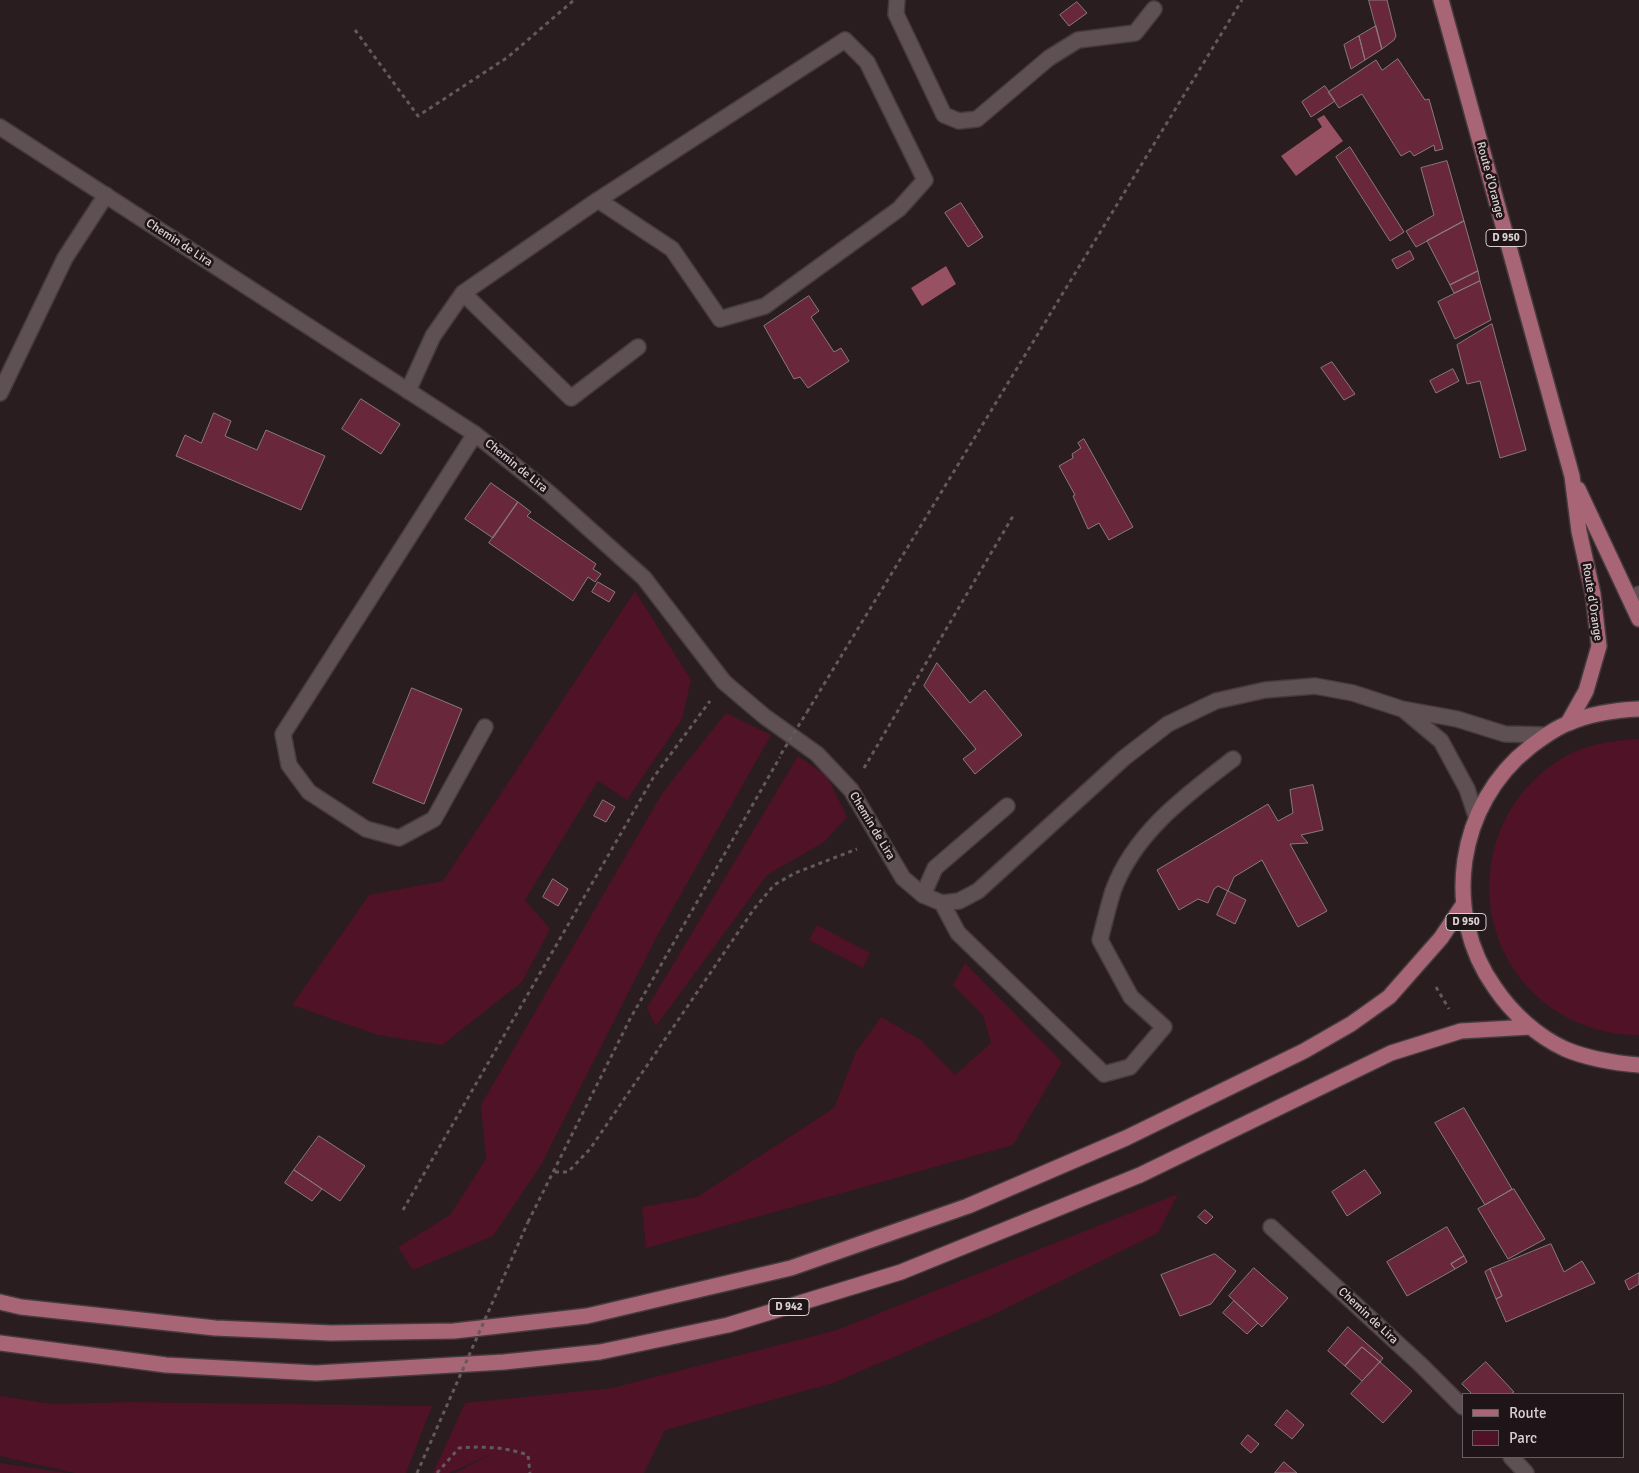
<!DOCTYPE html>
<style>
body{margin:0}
#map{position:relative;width:1639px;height:1473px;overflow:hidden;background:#291d20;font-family:Signika,sans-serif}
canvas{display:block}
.legend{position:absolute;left:1462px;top:1393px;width:162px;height:65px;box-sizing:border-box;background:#1f1417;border:1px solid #695f62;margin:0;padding:6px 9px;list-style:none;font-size:15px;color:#d9d0d2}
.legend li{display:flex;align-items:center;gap:10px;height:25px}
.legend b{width:25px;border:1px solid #695f62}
</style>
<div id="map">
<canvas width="1639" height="1473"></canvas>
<ul class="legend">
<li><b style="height:6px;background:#a76576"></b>Route</li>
<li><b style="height:14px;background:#4f1227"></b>Parc</li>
</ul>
</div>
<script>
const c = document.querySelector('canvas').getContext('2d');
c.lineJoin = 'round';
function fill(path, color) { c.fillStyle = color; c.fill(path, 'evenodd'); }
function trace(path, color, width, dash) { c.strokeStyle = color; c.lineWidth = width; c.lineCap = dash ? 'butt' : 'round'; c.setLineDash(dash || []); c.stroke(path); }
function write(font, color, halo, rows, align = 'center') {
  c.font = font + ' Signika,sans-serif'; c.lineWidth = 5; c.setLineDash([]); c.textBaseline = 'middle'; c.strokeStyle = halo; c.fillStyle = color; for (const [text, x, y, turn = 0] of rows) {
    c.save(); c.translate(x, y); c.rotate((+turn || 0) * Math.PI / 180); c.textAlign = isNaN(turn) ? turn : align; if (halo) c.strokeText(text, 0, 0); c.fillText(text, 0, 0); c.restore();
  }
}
const green = new Path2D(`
 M635 591 691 680 682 719 627 800 598 781 525 900 550 929 522 982 442 1045 378 1035 292 1005 369 895 443 881Z
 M726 713 771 735 656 938 541 1165 493 1236 413 1270 398 1247 450 1215 486 1159 481 1105 663 792Z
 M1639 739V1035C1615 1036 1591 1029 1570 1019 1463 964 1463 814 1566 756 1588 744 1614 740 1639 739Z
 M798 756 827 776 847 817 824 842 767 875 656 1026 647 1008Z
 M817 925 870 953 863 968 809 940Z
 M965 963 1062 1062 1013 1145 646 1248 642 1207 697 1197 834 1108 856 1052 881 1017 921 1040 955 1075 991 1043 983 1015 953 985Z
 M1178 1194 1158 1233 990 1316 833 1383 665 1430 644 1473H455L492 1454 449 1473H433L465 1403 612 1388 837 1330Z
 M0 1396 53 1404 131 1402 432 1406 406 1473H75L0 1456Z
 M0 1463 67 1473H0Z`);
const water = new Path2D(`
 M1324 115 1343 141 1296 176 1281 156 1322 127 1317 119Z
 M946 266 956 284 922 306 911 288Z`);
const building = new Path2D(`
 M1369 0H1387L1396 36 1394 40 1382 49Z
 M1077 2 1087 13 1069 26 1060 15Z
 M1376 26 1382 49 1365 60 1359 36Z
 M1359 36 1365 60 1351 69 1344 45Z
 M1398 59 1425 100 1429 99 1443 149 1435 151 1434 145 1414 156 1410 151 1401 156 1362 94 1339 108 1328 92 1376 60 1382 70Z
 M1325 86 1335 101 1311 117 1302 102Z
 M1350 147 1404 232 1390 241 1336 157Z
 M1447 161 1464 221 1416 247 1406 231 1434 215 1421 168Z
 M961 203 983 237 968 247 945 213Z
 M1464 221 1478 271 1450 285 1427 241Z
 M1410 251 1414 259 1397 269 1392 260Z
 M1478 271 1480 281 1454 293 1450 285Z
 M1480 281 1491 320 1455 339 1438 302Z
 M809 296 819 311 811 317 834 352 841 348 849 361 808 388 800 377 794 379 764 326Z
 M1492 324 1526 450 1500 458 1480 381 1467 384 1457 345Z
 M1332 362 1355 394 1344 400 1321 368Z
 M1453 369 1459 381 1436 393 1430 381Z
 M361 399 400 424 381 454 342 429Z
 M214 413 231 421 225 436 257 450 266 430 325 456 301 510 176 456 185 435 201 443Z
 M1084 439 1133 527 1109 540 1099 523 1088 529 1073 496 1075 495 1059 466 1073 458 1072 454 1081 448 1078 443Z
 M491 483 518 502 493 538 465 519Z
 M518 502 531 512 527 516 596 564 593 569 601 574 595 582 588 577 573 601 489 543Z
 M598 582 615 592 609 602 592 592Z
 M937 663 970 703 985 690 1022 735 975 774 963 759 976 749 924 686Z
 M412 688 462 709 424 804 373 783Z
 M1313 785 1323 830 1301 835 1308 843 1290 844 1327 911 1298 927 1262 860 1234 877 1228 891 1218 886 1214 889 1208 903 1198 899 1179 910 1157 870 1268 804 1278 821 1293 813 1290 790Z
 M603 800 615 807 606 822 594 816Z
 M553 879 568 889 558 906 543 897Z
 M1228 891 1246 900 1235 924 1217 915Z
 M1464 1108 1512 1189 1485 1205 1435 1123Z
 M319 1136 365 1166 340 1201 294 1170Z
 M294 1170 322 1189 312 1201 285 1183Z
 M1365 1170 1381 1193 1347 1216 1332 1192Z
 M1514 1189 1545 1239 1508 1259 1478 1209Z
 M1205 1210 1213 1217 1206 1224 1198 1217Z
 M1447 1227 1464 1256 1451 1264 1455 1269 1407 1296 1387 1262Z
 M1551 1244 1564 1272 1582 1261 1595 1283 1506 1322 1496 1299 1502 1296 1490 1269Z
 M1215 1254 1236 1271 1211 1304 1180 1316 1161 1275Z
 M1464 1256 1467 1262 1455 1269 1451 1264Z
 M1254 1268 1288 1298 1262 1327 1229 1296Z
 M1490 1269 1502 1296 1496 1299 1485 1272Z
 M1639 1273V1284L1629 1290 1625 1281Z
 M1234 1301 1258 1323 1247 1334 1223 1313Z
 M1348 1327 1383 1358 1380 1362 1362 1347 1345 1366 1328 1351Z
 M1362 1347 1380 1362 1362 1381 1345 1366Z
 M1380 1362 1412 1391 1383 1423 1351 1394Z
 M1486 1362 1514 1392 1511 1394H1472L1462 1384Z
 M1287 1410 1304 1425 1292 1439 1275 1425Z
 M1248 1435 1259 1444 1251 1453 1241 1444Z
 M1284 1462 1297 1473H1275Z`);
const path = new Path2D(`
 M355 30 418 116 508 57 574 0
 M807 712 1242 0
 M864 768 1013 516
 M1436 987 1449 1009
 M555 1172H568L590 1149 754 909 774 885 795 873 857 849
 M403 1210 653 778 710 701
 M528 1222 630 1019 780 757
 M437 1473 459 1448C484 1446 505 1447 528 1455L530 1473`);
const lane = new Path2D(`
 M897 0 896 14 944 115 959 121 977 119 1049 58 1078 40 1135 33 1154 9
 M463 293 571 398 638 347
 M408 391 433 336 463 293 598 200 845 40 867 62 925 180 899 209 765 306 720 319 672 249 598 200
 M0 393 65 258 106 195
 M475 434 283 734 289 765 309 792 366 829 399 838 434 819 485 727
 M1632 604 1639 594
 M923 895 935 868 1007 806
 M1104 1074 1130 1067 1164 1027 1131 997 1100 940C1104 924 1108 907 1113 891 1134 833 1186 795 1233 759`);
const street = new Path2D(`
 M0 127 475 434 548 492 644 578 724 682 764 716 817 754 851 790 903 878 923 895 942 903 959 901 978 891 1124 758 1168 724 1216 701 1265 690 1315 686 1353 693 1402 709 1457 719 1505 734 1546 735
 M1404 710 1441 741 1467 789 1476 816
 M942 903 958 933 1104 1074
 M1271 1227 1421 1365 1463 1407
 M1511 1457 1526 1473`);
const primary = new Path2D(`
 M1441 0 1572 476 1579 531 1593 594 1599 646 1586 691 1568 723
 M1578 489 1639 619
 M1639 709C1615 710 1592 713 1569 723 1555 728 1542 738 1530 747 1457 804 1441 912 1495 988 1512 1013 1537 1036 1565 1049 1589 1059 1614 1063 1639 1065
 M0 1302 21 1307 215 1328 331 1333 454 1331 587 1316 791 1268 968 1206 1126 1138 1304 1051 1351 1024 1389 997 1441 938 1463 905
 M0 1343 166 1365 316 1373 504 1362 600 1352 728 1325 901 1272 1140 1175 1391 1053 1461 1031 1530 1027`);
const pathBridge = new Path2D(`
 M781 754 807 712
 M417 1473 528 1222`);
const shields = [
 [1506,238,40],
 [1466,922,40],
 [789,1307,40]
];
const shieldNames = [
 ["D 950",1506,238],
 ["D 950",1466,922],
 ["D 942",789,1307]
];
const streetNames = [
 ["Route d'Orange",1490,180,75],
 ["Chemin de Lira",179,243,33],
 ["Chemin de Lira",516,466,39],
 ["Route d'Orange",1592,602,81],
 ["Chemin de Lira",872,826,59],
 ["Chemin de Lira",1368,1316,43]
];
fill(green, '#4f1227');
fill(water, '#975163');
fill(building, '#68273b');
trace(building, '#897a7d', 1);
trace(lane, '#453b3e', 18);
trace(street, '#453b3e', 18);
trace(primary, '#453b3e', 18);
trace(path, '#64595b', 3, [4, 4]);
trace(lane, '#5e5053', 15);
trace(street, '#5e5053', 15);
trace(primary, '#a76576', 15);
trace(pathBridge, '#64595b', 3, [4, 4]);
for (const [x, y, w] of shields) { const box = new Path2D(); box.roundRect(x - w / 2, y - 8.5, w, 17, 4); c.fillStyle = '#1f1417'; c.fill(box); trace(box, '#d9d0d2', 1); }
write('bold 11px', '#d9d0d2', null, shieldNames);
write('12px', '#d9d0d2', '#1f1417', streetNames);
</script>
